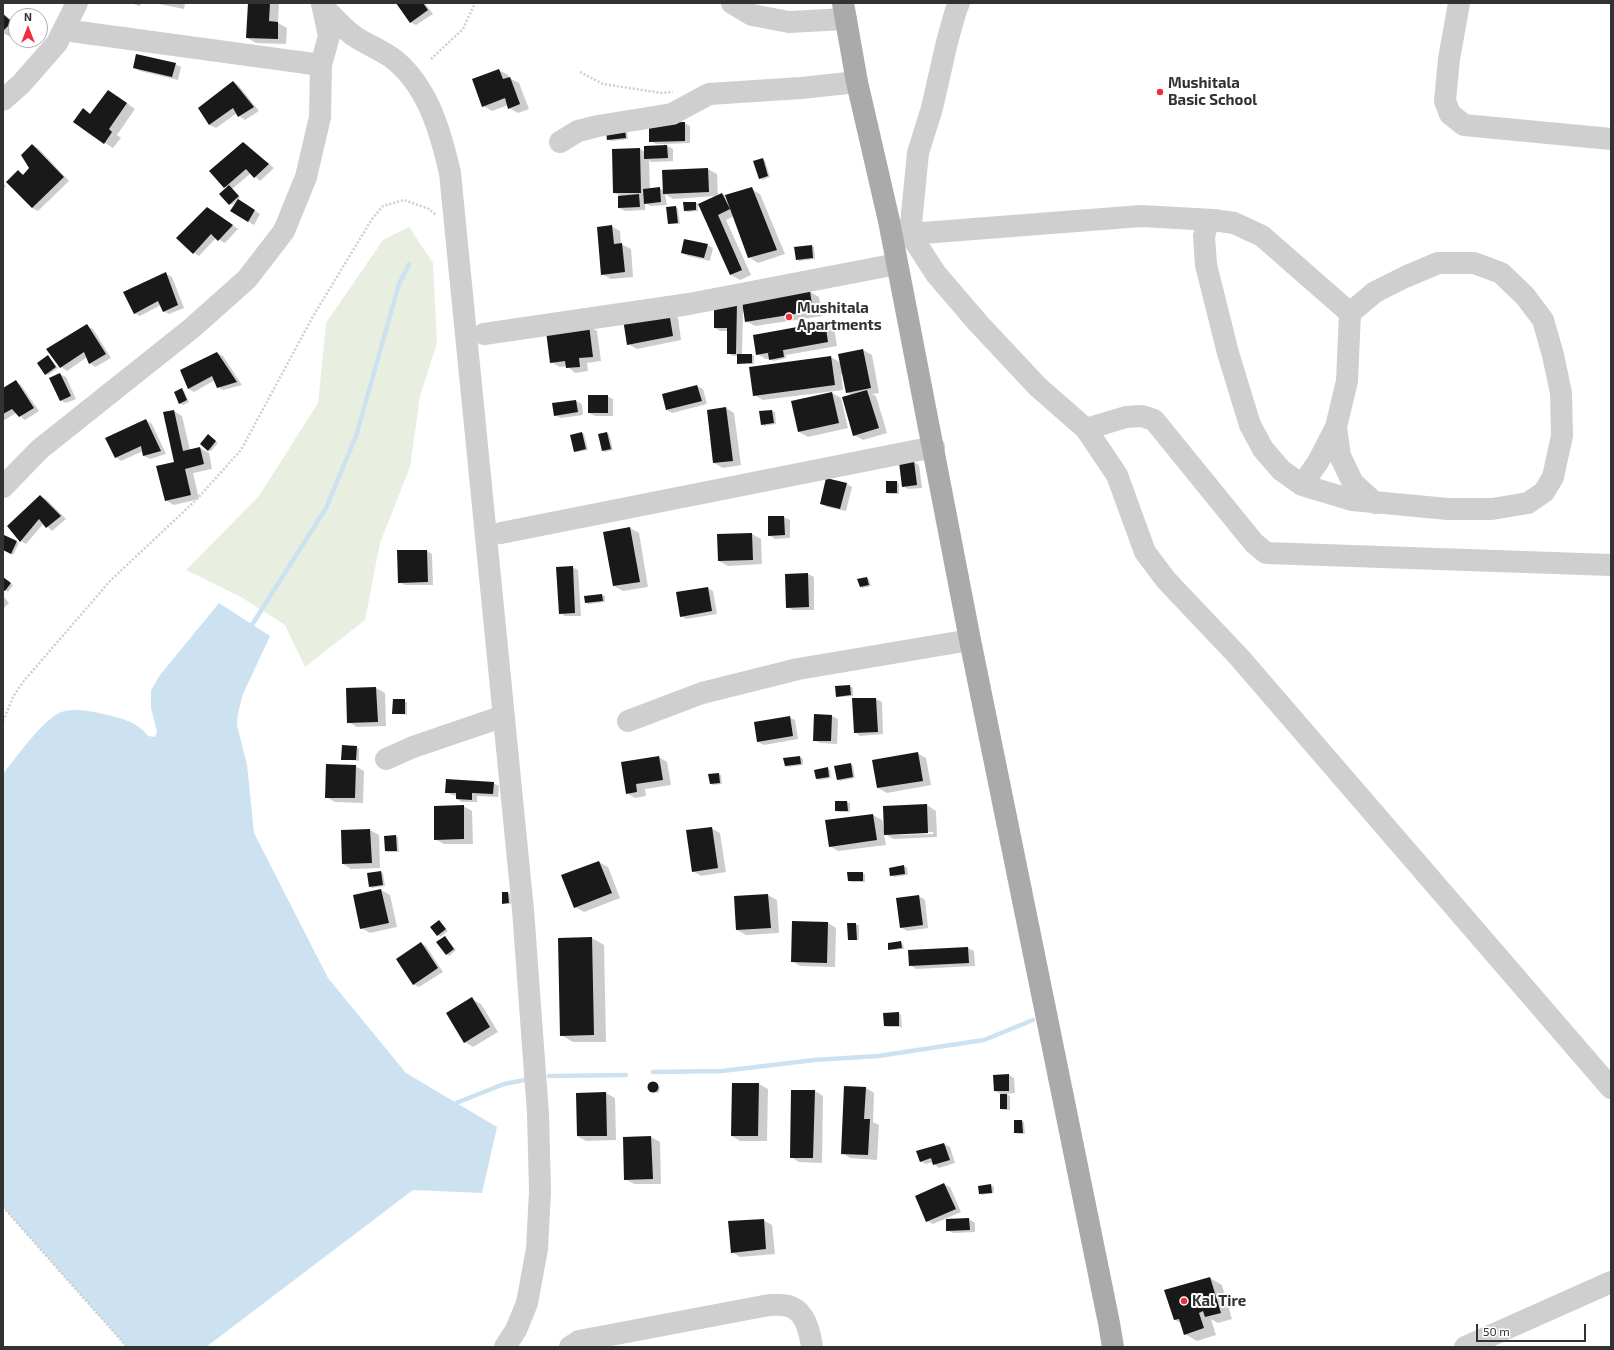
<!DOCTYPE html>
<style>
body{margin:0}
#map{position:relative;width:1614px;height:1350px;overflow:hidden;background:#fff;font-family:"Exo 2",sans-serif}
canvas{display:block}
.frame{position:absolute;inset:0;border:4px solid #323232;pointer-events:none}
.north{position:absolute;left:8px;top:8px;width:40px;height:40px;box-sizing:border-box;background:#fff;border:1px solid #adadad;border-radius:50%;rotate:0deg;font-size:11px;font-weight:700;line-height:16px;text-align:center;color:#323232}
.north::after{content:'';display:block;margin:auto;width:14px;height:18px;background:#f02e3c;clip-path:polygon(50% 0,100% 100%,50% 72%,0 100%)}
.scale{position:absolute;left:1476px;top:1324px;width:110px;height:18px;box-sizing:border-box;border:2px solid #323232;border-top:0;padding-left:5px;font-size:12px;line-height:14px;white-space:nowrap;color:#323232;-webkit-text-stroke:3px #fff;paint-order:stroke}
</style>
<div id="map">
<canvas width="1614" height="1350"></canvas>
<div class="frame"></div>
<div class="north">N</div>
<div class="scale">50 m</div>
</div>
<script>
const c = document.querySelector('canvas').getContext('2d');
c.lineJoin = 'round';
function fill(path, color) { c.fillStyle = color; c.fill(path, 'evenodd'); }
function trace(path, color, width, dash) { c.strokeStyle = color; c.lineWidth = width; c.lineCap = dash ? 'butt' : 'round'; c.setLineDash(dash || []); c.stroke(path); }
function write(font, color, halo, rows, align = 'center') {
  c.font = font + ' "Exo 2",sans-serif'; c.lineWidth = 4; c.setLineDash([]); c.textBaseline = 'middle'; c.strokeStyle = halo; c.fillStyle = color; for (const [text, x, y, turn = 0] of rows) {
    c.save(); c.translate(x, y); c.rotate((+turn || 0) * Math.PI / 180); c.textAlign = isNaN(turn) ? turn : align; if (halo) c.strokeText(text, 0, 0); c.fillText(text, 0, 0); c.restore();
  }
}
const green = new Path2D(`
 M409 227 433 263 437 343 420 396 410 467 380 543 365 620 305 667 285 625 241 597 186 570 259 496 318 403 326 323 383 240Z`);
const water = new Path2D(`
 M219 603 270 636 243 694 238 713 237 725 247 765 254 833 328 978 406 1073 497 1127 482 1193 413 1190 206 1347H127L3 1207V774C16 758 46 714 65 711 79 708 95 712 108 715 123 719 138 722 148 736L155 737 157 732 151 708V690L160 675Z`);
const shadow = new Path2D(`
 M130 3H141L140 6Z
 M154 3H185L184 9Z
 M249 3H279L278 23 287 28 286 44 256 43 247 38Z
 M397 3H425L433 14 416 25 410 22Z
 M3 13 16 24V32L11 37 3 33Z
 M175 64 181 67 178 80 140 71 134 68Z
 M499 70 508 75 509 78 519 83 529 109 518 113 509 108 508 105 492 111 483 106Z
 M234 82 239 86 259 111 245 120 239 116 237 113 216 128 210 125 200 109Z
 M117 96 135 109 117 135 121 138 113 148 105 143 83 110 91 115Z
 M684 123 690 126V143L664 144 673 149V161L651 162 649 160 650 190 659 188 664 191 708 169 717 174 718 196 722 194 726 196 751 189 760 194 785 254 758 263 749 257 734 216 726 220 751 275 740 280 731 275 699 204 716 196 673 199 665 194 667 205 651 206 645 203V210L625 211 619 208V195L614 193 640 149 645 152 664 146V144H656L650 141Z
 M627 131 628 139 611 141 608 139Z
 M244 143 274 168 260 181 251 173 232 189 240 198 238 200 260 214 254 225 231 211 237 201 232 205 230 204 227 188 225 187Z
 M32 145 38 148 69 181 38 211 32 208 7 182 18 172 24 175 30 168Z
 M762 159 765 161 770 177 762 180 760 178Z
 M3 183 6 186 3 190Z
 M696 203 698 204V211L687 212 685 210Z
 M676 207 678 209 680 224H671L669 223Z
 M213 211 238 229 225 243 216 238 199 256 194 253Z
 M611 226 620 231 621 244 631 249 633 277 611 279 602 274Z
 M707 245 713 248 710 261 688 256 682 253Z
 M811 246 814 247 815 259 799 261 797 259Z
 M166 274 172 277 184 308 169 314 163 311 161 305 140 316 134 313Z
 M810 292 819 297 822 316 755 326 746 321 743 309 742 355H752L754 356V364H741L738 363V356H733L728 353V331H720L715 328 737 303 744 307Z
 M669 313 678 318 681 340 637 349 628 344Z
 M825 323 834 328 837 346 786 355V358L773 361 770 358 766 359 757 354Z
 M87 326 93 329 111 358 95 367 90 363 87 357 67 371 61 367 47 349Z
 M589 326 597 331 601 361 587 363 588 371 575 373 567 366 560 367 551 362Z
 M863 350 872 355 879 393 872 394 876 396 887 433 863 440 854 435 852 396 847 392 843 374H841L843 390 763 400 754 395 831 357 841 363Z
 M217 353 223 356 242 385 223 390 218 387 215 380 194 392 189 389 181 371Z
 M48 356 58 368 48 375 46 374Z
 M60 374 66 377 76 399 66 403 60 400Z
 M16 382 21 385 39 411 25 420 16 413 3 421V389Z
 M697 386 703 389 707 404 672 413 667 410Z
 M182 390 184 391 189 402 183 405 180 403Z
 M832 393 841 398 848 428 808 437 799 432Z
 M607 396 613 399V416H595L589 413Z
 M576 401 582 404 583 415 561 418 555 415Z
 M726 408 734 413 741 465 723 468 714 463Z
 M174 411 182 416 190 450 200 448 209 453 212 469 193 473 199 499 174 505 165 500 175 463Z
 M772 411 775 412 776 424 764 426 762 424 760 412Z
 M146 420 152 424 166 454 150 459 144 456 143 451 121 461 116 457Z
 M582 433 584 434 588 450 577 452 575 451Z
 M607 433 609 434 613 450 605 452 603 450Z
 M211 437 218 443 211 451 208 450Z
 M914 462 919 465 922 488 908 489 903 486Z
 M897 482 899 484V494H890L887 493Z
 M847 484 852 487 846 511 827 507 821 503Z
 M40 496 46 499 66 519 52 531 44 523 26 544 21 541Z
 M784 517 790 520V538L775 539 769 535Z
 M630 528 639 533 648 587 623 591 614 586Z
 M752 534 761 539 762 564 728 566 719 561Z
 M4 536 19 543 13 555 3 549Z
 M427 551 432 554 433 585H405L399 582Z
 M572 567 578 570 581 616H565L560 613Z
 M808 574 814 577V610H793L787 607Z
 M3 578 13 585 8 592 3 588Z
 M867 578 869 579 871 586 863 588 860 587Z
 M708 588 713 591 717 614 686 619 681 616Z
 M602 595 605 596V602L588 604 586 602Z
 M3 596 9 603 3 609Z
 M850 686 853 688V696L839 697 837 696 836 687Z
 M376 688 385 693 386 726 357 727 348 722Z
 M853 699H876L882 702 883 734 860 736 855 732Z
 M394 700 407 702V715L393 713Z
 M815 715 832 716 838 719 837 744 820 743 814 740Z
 M789 717 795 720 798 739 764 745 758 742Z
 M357 747 359 749V761L342 759Z
 M917 753 926 758 931 785 887 793 878 788Z
 M659 757 667 762 671 785 645 789 646 796 635 798 627 793Z
 M800 757 803 759V765L788 767 785 766Z
 M851 764 853 766 855 778 840 781 838 779Z
 M355 766 364 771 363 803 335 802 326 797Z
 M827 768 830 770 831 778 819 780 817 779Z
 M718 774 721 775 722 784 713 785 711 783Z
 M493 783 499 786 498 797 477 796V802H462L457 799V796L452 795 446 792Z
 M836 802H847L850 803V812H839L836 810Z
 M927 805 936 811 937 837 894 839 884 834 886 845 838 851 830 846 826 821 873 815 882 820 884 830H885ZM933 832V834L892 835V833Z
 M463 806 472 811 473 844H444L435 839Z
 M711 828 720 833 726 872 701 876 693 871Z
 M370 830 379 835 380 868 351 869 343 864 342 831Z
 M396 836 398 837 399 852H388L385 851Z
 M599 862 608 867 620 898 584 912 575 907Z
 M904 866 907 868 908 875 894 877 891 875Z
 M381 872 383 873 385 886 372 888 370 886Z
 M862 873 865 874V882H851L849 881Z
 M381 890 390 895 397 927 370 933 361 928Z
 M508 893 510 894 511 904 503 903Z
 M768 895 777 900 779 933 746 935 737 930 735 897Z
 M919 896 925 900 928 928 907 931 901 927Z
 M439 921 448 931 440 937 432 927Z
 M828 923 836 928 835 967 800 966 792 961Z
 M848 924 859 925V940L849 939Z
 M445 937 456 950 449 956 447 954Z
 M592 938 604 945 606 1042H573L561 1035Z
 M901 942 903 944 904 949 892 950 889 949Z
 M421 943 426 946 443 972 419 987 413 984Z
 M968 948 974 951 975 966 916 969 910 965 909 951Z
 M472 999 481 1004 498 1032 473 1047 465 1042Z
 M899 1013 901 1015 902 1027H887L885 1025Z
 M1009 1075 1014 1078 1015 1093 1006 1094 1010 1096V1110H1003L1001 1108V1094L995 1091Z
 M652 1082 660 1087 659 1092 657 1093 649 1088 650 1083Z
 M759 1084 768 1089 767 1141H740L732 1136Z
 M866 1088 874 1093 873 1122 879 1125 877 1160 850 1158 842 1153Z
 M815 1091 823 1096 822 1163 799 1162 791 1157Z
 M606 1093 615 1098 616 1140 586 1141 577 1136V1094Z
 M1022 1121 1024 1122 1025 1134H1018L1015 1133Z
 M651 1137 660 1142 661 1184H634L625 1179 624 1138Z
 M944 1144 950 1147 955 1163 939 1168 934 1164 933 1162 926 1164 920 1161 918 1152Z
 M944 1184 950 1187 961 1212 933 1224 927 1221Z
 M991 1185 994 1187V1193L982 1195 980 1193Z
 M969 1219 975 1223V1232L953 1233 947 1230Z
 M763 1220 772 1225 775 1254 740 1257 732 1252Z
 M1210 1278 1222 1285 1232 1319 1218 1323 1211 1319 1216 1335 1197 1341 1185 1334 1181 1323 1175 1320Z`);
const stream = new Path2D(`
 M250 628 326 508 356 436 399 284 409 264
 M653 1072 722 1071 814 1060 878 1056 984 1040 1033 1020
 M549 1076 626 1075
 M456 1103 504 1084 525 1080`);
const building = new Path2D(`
 M248 3H270L269 21 278 22V39L246 38Z
 M396 3H423L428 10 410 23Z
 M3 14 12 22 3 31Z
 M136 54 176 63 172 77 133 68Z
 M499 69 503 79 510 77 520 104 508 109 505 98 482 107 472 79Z
 M233 81 254 107 238 117 233 108 209 125 198 108Z
 M108 90 127 103 109 129 112 132 104 144 73 122 83 108 90 114Z
 M685 122V141L649 142V123Z
 M625 129 626 138 607 140 606 131Z
 M243 142 269 164 254 178 246 169 224 188 209 171Z
 M32 144 64 177 32 208 6 182 18 170 23 175 29 168 21 155Z
 M667 145 668 158 644 159V146Z
 M640 148 641 193H613L612 149Z
 M763 158 768 176 759 179 753 161Z
 M708 168 709 192 663 194 662 170Z
 M229 185 239 196 229 205 219 194Z
 M660 187 661 202 644 204 643 189Z
 M752 187 777 250 748 258 725 195Z
 M722 193 730 209 718 215 742 270 730 275 698 204Z
 M639 194 640 207 618 208V196Z
 M238 199 255 210 248 222 230 211Z
 M683 202H696V210L684 211Z
 M676 206 678 223 668 224 666 207Z
 M207 207 233 225 218 241 211 234 193 254 176 238Z
 M612 225 614 244 622 243 625 272 601 275 597 227Z
 M684 239 708 244 704 258 681 253Z
 M812 245 813 258 796 260 794 247Z
 M166 272 178 305 163 312 158 301 134 314 123 292Z
 M810 291 813 311 745 322 742 301Z
 M714 302H737L736 354H727V328H714Z
 M669 312 673 336 627 345 623 319Z
 M825 322 828 342 756 355 753 335Z
 M87 324 106 354 89 364 84 352 60 368 46 349Z
 M589 325 593 357 579 358 580 367 566 368 565 361 550 363 546 331Z
 M863 349 871 388 846 393 838 354Z
 M783 350 784 357 769 360 768 353Z
 M217 352 237 382 217 388 212 376 188 389 180 370Z
 M737 354H752V363L737 364Z
 M48 355 56 367 45 375 37 363Z
 M831 356 835 385 753 396 749 367Z
 M60 373 71 396 60 401 49 378Z
 M16 380 34 408 19 417 12 409 3 414V388Z
 M697 385 702 401 666 410 662 394Z
 M182 388 187 400 179 404 174 392Z
 M867 390 879 428 853 436 842 397Z
 M832 392 839 423 798 432 791 401Z
 M588 395H608V413H588Z
 M576 400 578 412 554 416 552 403Z
 M726 407 733 461 713 463 707 410Z
 M174 410 183 451 200 447 204 464 185 469 191 495 165 501 156 466 174 462 163 412Z
 M772 410 774 423 761 425 759 411Z
 M146 419 161 451 143 456 141 446 115 458 105 438Z
 M582 432 586 449 574 452 570 435Z
 M607 432 611 449 602 451 598 434Z
 M208 434 216 441 208 451 200 444Z
 M914 461 917 485 902 487 899 462Z
 M826 478 847 483 840 509 820 504Z
 M886 481H897V493H886Z
 M40 495 61 516 46 528 39 519 20 542 7 526Z
 M768 516H784L785 535 768 536Z
 M630 527 640 582 613 586 603 532Z
 M752 533 753 560 718 561 717 534Z
 M4 535 17 541 11 554 3 550Z
 M397 550H427L428 582 398 583Z
 M573 566 575 613 559 614 556 567Z
 M808 573 809 607 786 608 785 574Z
 M3 577 11 583 5 591 3 590Z
 M867 577 869 585 860 587 857 579Z
 M708 587 712 611 680 617 676 592Z
 M602 594 603 601 585 603 584 596Z
 M850 685 851 695 836 697 835 686Z
 M376 687 378 722 347 723 346 688Z
 M852 698H876L878 732 854 733Z
 M393 699H405V714H392Z
 M814 714 832 715 831 741H813Z
 M790 716 793 736 757 742 754 722Z
 M342 745 357 746 356 760H341Z
 M918 752 923 781 877 788 872 760Z
 M659 756 663 780 636 784 637 792 626 794 621 762Z
 M800 756 801 764 785 766 783 758Z
 M851 763 853 777 837 780 834 766Z
 M326 764 356 765 355 798H325Z
 M828 767 829 777 816 779 814 770Z
 M719 773 720 783 710 784 708 774Z
 M446 779 494 782 493 794 472 793V800L456 799V793H445Z
 M835 801H847L848 811H835Z
 M927 804 928 833 884 835 883 806Z
 M464 805V839L434 840V806Z
 M873 814 877 840 829 847 825 820Z
 M712 827 718 868 692 872 686 830Z
 M370 829 372 863 342 864 341 830Z
 M396 835 397 851H385L384 836Z
 M599 861 612 893 574 908 561 875Z
 M904 865 905 874 890 876 889 868Z
 M381 871 383 885 369 887 367 873Z
 M847 872H863V881H848Z
 M381 889 389 923 360 929 353 895Z
 M502 892H508L509 903 502 904Z
 M768 894 771 928 736 930 734 896Z
 M919 895 923 925 900 928 896 898Z
 M439 920 446 929 437 936 430 927Z
 M792 921 828 922 827 963 791 962Z
 M847 923H856L857 940H848Z
 M445 936 454 949 446 955 436 942Z
 M592 937 594 1035 560 1036 558 938Z
 M901 941 902 948 888 950V943Z
 M421 942 438 968 413 985 396 959Z
 M968 947 969 963 909 966 908 950Z
 M472 997 490 1027 464 1043 446 1013Z
 M899 1012V1026H884L883 1013Z
 M1009 1074V1091H994L993 1075Z
 M647.5 1087a5.5 5.5 0 1 1 11 0a5.5 5.5 0 1 1-11 0Z
 M732 1083H759L758 1136H731Z
 M844 1086 866 1087 864 1119H870L868 1155 841 1154Z
 M791 1090H815L813 1158H790Z
 M606 1092 607 1136H577L576 1093Z
 M1000 1094H1007V1109H1000Z
 M1014 1120H1022L1023 1133H1014Z
 M651 1136 653 1179 624 1180 623 1137Z
 M944 1143 950 1160 933 1165 931 1158 920 1162 916 1151Z
 M944 1183 956 1209 926 1222 915 1196Z
 M991 1184 992 1193 979 1194 978 1186Z
 M969 1218 970 1230 946 1231V1219Z
 M764 1219 766 1249 731 1253 728 1221Z
 M1210 1277 1221 1313 1205 1317 1203 1311 1199 1313 1204 1328 1184 1335 1179 1319 1174 1320 1164 1290Z`);
const path = new Path2D(`
 M431 59 463 29 475 3
 M580 72 603 84 662 93 673 92
 M3 721 13 697 23 682 110 581 196 500 241 450 312 318 372 219 383 206 404 200 429 209 436 215
 M3 1207 127 1347`);
const minor = new Path2D(`
 M732 3 752 15 789 22 846 19
 M959 3 956 10 947 42 932 108 918 153 910 234 936 274 978 323 1038 387 1086 429 1117 475 1145 552 1166 580 1239 657 1611 1088
 M1459 3 1449 59 1445 101 1450 114 1464 125 1611 139
 M325 9C334 17 343 28 354 36 367 45 384 51 396 61 429 89 441 134 450 173L523 910 538 1114 540 1191 537 1249 527 1303 516 1330 505 1347
 M64 30 321 65
 M3 100 21 84 57 43 77 3
 M560 142 578 131 598 126 672 114 709 94 801 88 857 82
 M898 232H906L910 234 1141 216 1213 220 1234 223 1262 236 1350 313 1347 381 1336 427 1318 462 1302 485 1281 470 1263 449 1250 425 1228 353 1206 265 1204 236 1207 226 1213 220
 M484 334 689 304 897 264
 M1336 427 1340 456 1353 483 1375 503
 M1086 429 1126 417 1142 416 1154 420 1254 543 1266 553 1611 565
 M1302 485 1352 500 1448 509H1492L1528 503 1544 492 1553 477 1562 436 1561 393 1553 355 1543 320 1525 296 1501 273 1474 263H1438L1405 277 1375 292 1350 313
 M3 487 40 449 192 328 247 279 284 231 306 177 320 117 321 65 329 36 322 4
 M501 533 934 447
 M628 721 702 693 798 669 970 640
 M386 759 413 747 504 716
 M570 1347 579 1341 769 1305C775 1305 782 1304 788 1306 805 1310 810 1332 812 1347
 M1465 1347 1611 1282`);
const major = new Path2D(`
 M843 3 857 82 889 221 970 640 1109 1323 1113 1347`);
const markers = [
 [1160,92,4,"#f02e3c"],
 [789,317,4,"#f02e3c"],
 [1184,1301,4,"#f02e3c"]
];
const poiNames = [
 ["Mushitala",1168,83],
 ["Basic School",1168,100],
 ["Mushitala",797,308],
 ["Apartments",797,325],
 ["Kal Tire",1192,1301]
];
fill(green, '#e8efe0');
fill(water, '#cce2f0');
fill(shadow, '#0003');
trace(stream, '#cce2f0', 4.5);
fill(building, '#191919');
trace(path, '#cfcfcf', 2.5, [2, 2]);
trace(minor, '#cfcfcf', 22);
trace(major, '#aaa', 22);
for (const [x, y, r, color] of markers) { const dot = new Path2D(); dot.arc(x, y, r, 0, 2 * Math.PI); c.fillStyle = color; c.fill(dot); trace(dot, '#fff', 1.5); }
write('bold 15px', '#323232', '#fff', poiNames, 'left');
</script>
